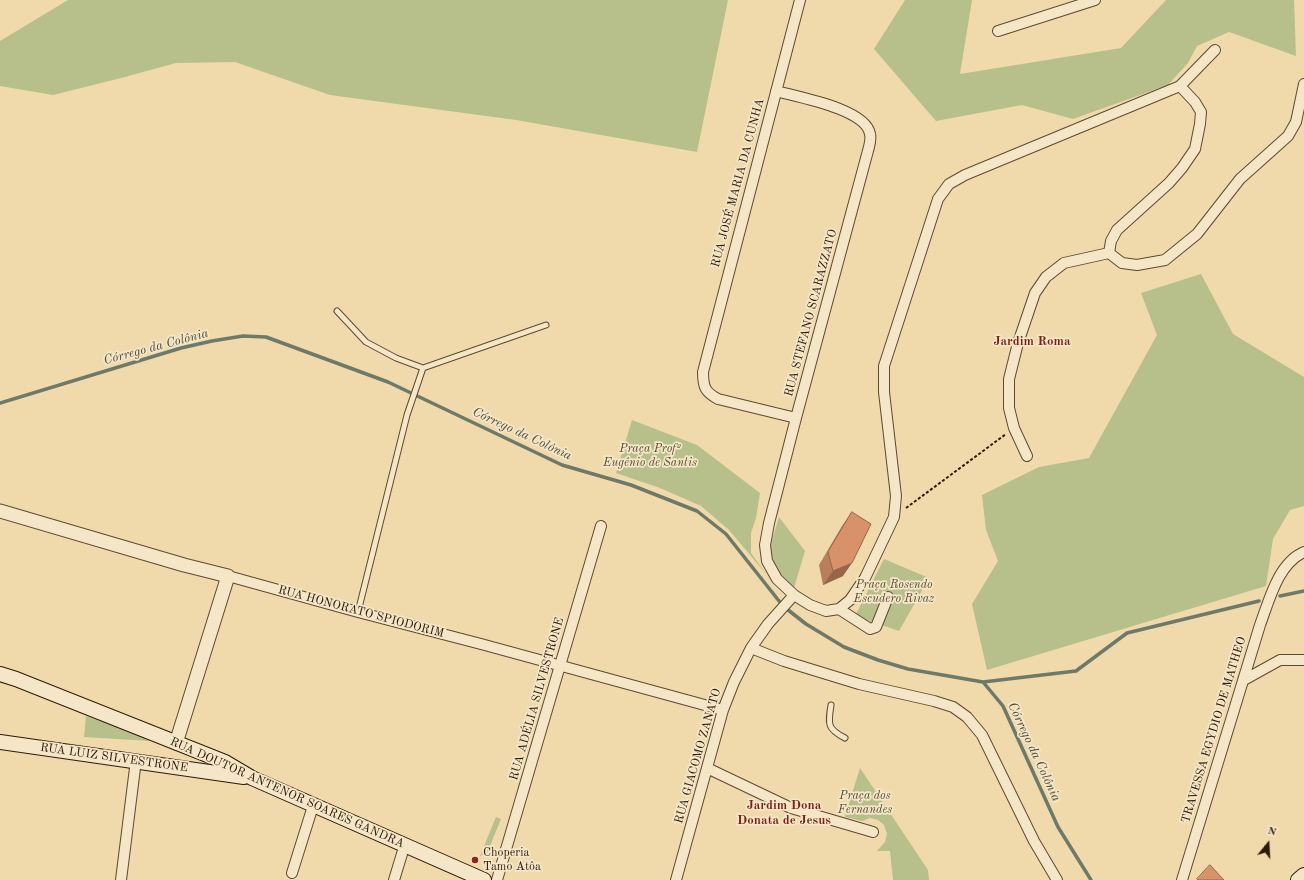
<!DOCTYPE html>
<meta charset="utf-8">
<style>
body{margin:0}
#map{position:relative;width:1304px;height:880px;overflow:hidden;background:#f0d9ab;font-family:"Old Standard TT",serif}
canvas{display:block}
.north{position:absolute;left:1248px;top:824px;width:40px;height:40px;-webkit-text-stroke:3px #f5e6c8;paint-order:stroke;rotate:18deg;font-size:11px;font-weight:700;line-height:16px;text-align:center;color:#2c1a07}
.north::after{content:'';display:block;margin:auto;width:14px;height:18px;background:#2c1a07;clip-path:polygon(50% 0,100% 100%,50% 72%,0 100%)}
</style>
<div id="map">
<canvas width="1304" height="880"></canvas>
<div class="north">N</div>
</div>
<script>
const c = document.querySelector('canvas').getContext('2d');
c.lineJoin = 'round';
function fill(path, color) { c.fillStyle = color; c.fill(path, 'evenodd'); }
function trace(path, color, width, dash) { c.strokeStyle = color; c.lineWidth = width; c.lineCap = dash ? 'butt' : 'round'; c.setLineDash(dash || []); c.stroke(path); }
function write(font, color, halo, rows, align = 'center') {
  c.font = font + ' "Old Standard TT",serif'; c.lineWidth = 3.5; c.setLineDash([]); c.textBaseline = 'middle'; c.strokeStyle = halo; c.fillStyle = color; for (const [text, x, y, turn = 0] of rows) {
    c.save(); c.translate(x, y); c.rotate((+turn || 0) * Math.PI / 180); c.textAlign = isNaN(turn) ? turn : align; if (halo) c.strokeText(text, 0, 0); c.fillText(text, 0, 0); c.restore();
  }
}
const green = new Path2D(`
 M68 0H728L697 152 516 120 330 95 235 62 176 63 121 78 53 95 0 86V41Z
 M905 0H972L960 74 1121 48 1166 0H1294L1296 56 1229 32 1197 46 1188 63 1168 85 1073 119 1022 105 936 121 874 49Z
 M1201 274 1233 334 1304 377V506L1290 510 1273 539 1266 586 987 670 972 604 998 561 986 530 982 495 1039 467 1089 458 1157 335 1141 293Z
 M632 420 697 445 760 493 756 518 751 533V553L767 575 729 530 701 506 660 488 616 473Z
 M779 517 805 551 794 588 784 580 774 565 770 547Z
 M884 559 929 578 899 631 855 616Z
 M86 716 137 734 150 741 84 737Z
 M860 768 928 870 929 880H893L890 851H877L885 842 887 834 884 825 878 820 870 818 862 821 845 817Z
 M496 817 501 819 487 853 480 856Z`);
const stream = new Path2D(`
 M0 403 181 348 212 341 243 336 266 337 388 382 562 465 631 485 697 511 726 534 783 606 806 624 844 647 878 660 908 669 983 682 1003 706 1058 827 1091 880
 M1280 596 1304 591
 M983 682 1076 671 1127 633 1259 601`);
const path = new Path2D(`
 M906 508 1006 434`);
const service = new Path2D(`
 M337 311 366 342 396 358 423 368
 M358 612 407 415 423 368 546 325
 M831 705C828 724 827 729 845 738`);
const minor = new Path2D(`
 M998 31 1095 0
 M776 91C798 97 866 109 870 134 871 138 870 143 869 147L796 418 769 523 765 545 767 561 777 579 794 595 810 605 826 611 839 609 850 600 865 578 894 517 896 496 884 392V366L938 199 949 184 965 175 1180 86 1215 50
 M1109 253 1122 263 1137 265 1165 260 1197 234 1240 179 1288 136 1296 122 1304 84
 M1109 253 1111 241 1117 230 1169 183 1182 168 1195 149 1200 124 1201 112 1195 102 1180 86
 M796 418 718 399C705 392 703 387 703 372L800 0
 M1027 456 1014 428 1009 408V379L1018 343 1035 293 1046 277 1064 263 1109 253
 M228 576 358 612 481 644 723 710
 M839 609 870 629 876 627 888 597
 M751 648 784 661 859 684 934 701 953 707 967 717 982 735 1034 841 1057 880
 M1244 680 1280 660H1304
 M707 768 791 808 873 832
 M292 873 313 806
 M121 880 136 760
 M394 880 405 844
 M497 880 601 526
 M676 880 723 710 734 682 751 648 768 624 794 595
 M1182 880 1260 625C1269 601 1278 563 1304 552`);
const tertiary = new Path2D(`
 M0 511 184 565 228 576 176 743`);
const secondary = new Path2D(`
 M0 674 16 679 225 762 252 778 484 880
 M0 742 244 777
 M1298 880 1304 875`);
const wall = new Path2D(`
 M852 512 843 576 823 585 819 565 842 526Z`);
const shadedWall = new Path2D(`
 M852 563 843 576 823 585 833 571Z`);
const building = new Path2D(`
 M852 512 871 524 852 563 833 571 828 552Z
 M1210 865 1224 880H1198L1197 879Z`);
const markers = [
 [475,860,4,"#8f2418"]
];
const streetNames = [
 ["RUA JOSÉ MARIA DA CUNHA",738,183,-75],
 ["RUA STEFANO SCARAZZATO",811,313,-75],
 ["RUA HONORATO SPIODORIM",361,612,15],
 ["RUA ADÉLIA SILVESTRONE",537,699,-74],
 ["TRAVESSA EGYDIO DE MATHEO",1214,730,-73],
 ["RUA GIACOMO ZANATO",698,756,-74],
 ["RUA LUIZ SILVESTRONE",114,758,8],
 ["RUA DOUTOR ANTENOR SOARES GANDRA",287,793,24]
];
const parkNames = [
 ["Praça Profº",650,449],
 ["Eugênio de Santis",650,463],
 ["Praça Rosendo",894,585],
 ["Escudero Rivaz",894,599],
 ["Praça dos",865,796],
 ["Fernandes",865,810]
];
const poiNames = [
 ["Choperia",483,853],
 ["Tamo Atôa",483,867]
];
const neighbourhoodNames = [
 ["Jardim Roma",1032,342],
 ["Jardim Dona",784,806],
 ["Donata de Jesus",784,821]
];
const waterNames = [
 ["Córrego da Colônia",156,347,-15],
 ["Córrego da Colônia",522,434,25],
 ["Córrego da Colônia",1034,752,65]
];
fill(green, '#b7c08b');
trace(stream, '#6e7a69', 3.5);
trace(service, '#5d4a30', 7);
trace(minor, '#5d4a30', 12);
trace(tertiary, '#5d4a30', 15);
trace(secondary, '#2c1a07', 16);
trace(path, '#2c1a07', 2, [3, 2]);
trace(service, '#f5e6c8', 5);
trace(minor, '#f5e6c8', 10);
trace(tertiary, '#f5e6c8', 13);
trace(secondary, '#f5e6c8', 14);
fill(wall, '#ba7e5a');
fill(shadedWall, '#97664a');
fill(building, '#d89269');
trace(building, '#97664a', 1);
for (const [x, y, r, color] of markers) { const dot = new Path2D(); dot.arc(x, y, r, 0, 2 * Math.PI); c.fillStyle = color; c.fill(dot); trace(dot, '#f5e6c8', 1.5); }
write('12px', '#2c1a07', '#f5e6c8', streetNames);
write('italic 12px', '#564c2f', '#f5e6c8', parkNames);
write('12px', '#2c1a07', '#f5e6c8', poiNames, 'left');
write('bold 13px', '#7a1f14', '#f5e6c8', neighbourhoodNames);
write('italic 13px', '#4d4a38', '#f5e6c8', waterNames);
</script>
